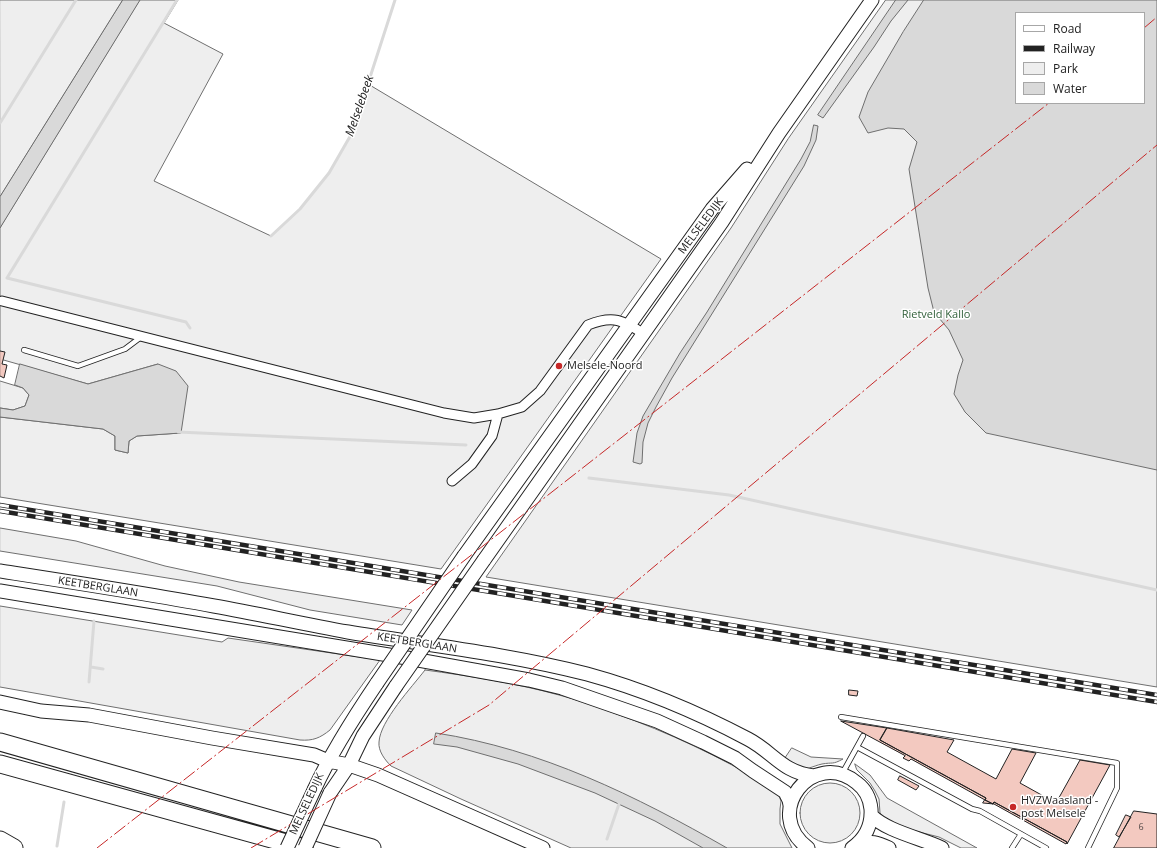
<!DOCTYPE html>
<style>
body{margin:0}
#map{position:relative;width:1157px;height:848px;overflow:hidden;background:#fff;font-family:"Open Sans",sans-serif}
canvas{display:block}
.legend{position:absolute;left:1015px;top:12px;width:130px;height:92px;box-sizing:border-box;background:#fff;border:1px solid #a7a7a7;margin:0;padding:5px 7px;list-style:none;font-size:12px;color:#222}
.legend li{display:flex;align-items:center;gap:8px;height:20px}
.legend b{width:20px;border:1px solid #a7a7a7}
</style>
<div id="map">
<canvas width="1157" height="848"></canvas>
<ul class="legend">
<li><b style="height:5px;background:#fff"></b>Road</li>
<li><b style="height:5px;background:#222"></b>Railway</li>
<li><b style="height:11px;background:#eee"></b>Park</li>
<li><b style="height:11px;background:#d9d9d9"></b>Water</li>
</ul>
</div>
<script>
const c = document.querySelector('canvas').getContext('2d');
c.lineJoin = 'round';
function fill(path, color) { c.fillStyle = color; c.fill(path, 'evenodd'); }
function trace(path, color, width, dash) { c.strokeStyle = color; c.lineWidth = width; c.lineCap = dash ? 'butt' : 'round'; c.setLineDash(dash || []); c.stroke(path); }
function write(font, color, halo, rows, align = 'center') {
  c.font = font + ' "Open Sans",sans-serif'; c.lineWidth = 3; c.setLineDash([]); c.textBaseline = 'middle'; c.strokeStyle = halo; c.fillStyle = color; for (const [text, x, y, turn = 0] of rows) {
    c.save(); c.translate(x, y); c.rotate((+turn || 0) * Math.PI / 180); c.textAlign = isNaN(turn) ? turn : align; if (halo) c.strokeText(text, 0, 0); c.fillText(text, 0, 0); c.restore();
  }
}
const green = new Path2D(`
 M0 0H123L0 197Z
 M140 0H178L164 23 223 54 154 181 271 236 300 209 329 173 352 133 368 84 661 259 441 569 0 497V417L103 429 115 436V450L128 453 129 441 137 436 180 433 158 364 88 384 0 359V228Z
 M886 0H1157V687L486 577 731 228 788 139ZM1016 13H1144V103H1016Z
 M0 381 23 388 29 395 25 406 13 410 0 408Z
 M0 528 76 541 165 566 239 582 412 610 402 625 310 610 217 586 0 551Z
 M0 606 222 642 228 638 380 660 330 730C320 738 313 741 300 740L0 687Z
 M425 670C470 676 515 683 559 695 578 700 596 706 614 713 670 733 718 756 770 786L779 796 781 801 780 809V824L792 848H571L461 799 391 766C385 760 378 751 379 742 380 721 412 687 425 670Z
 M792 748 811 757 843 759C832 765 833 762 822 764 817 765 813 767 809 768 800 769 792 763 784 760Z
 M855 764 870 775 887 798 977 848H961L939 837 903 828 885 819 880 813 879 799 875 791 870 783 857 770Z
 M800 813a30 30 0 1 1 60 0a30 30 0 1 1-60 0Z`);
const water = new Path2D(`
 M123 0H140L0 228V197Z
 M896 0H908L891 21 874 47 823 118 818 115Z
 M924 0H1157V470L986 433 965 412 954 394 958 375 963 360 949 330 934 312 928 288 909 169 917 142 904 129 888 128 868 133 859 117 868 92 903 32ZM1016 13H1144V103H1016Z
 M814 125 818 126 816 140 804 166 672 378 656 407 648 423 643 442 642 463 640 464 633 462 637 433 643 416 680 353 707 312 801 159 810 142Z
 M20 364 88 384 158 364 176 371 188 386 181 433 137 436 129 441 128 453 115 450V436L103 429 0 417V408L13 410 25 406 29 395 23 388 15 385Z
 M436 733C541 749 636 796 727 848H703L655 821 595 793 518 764 457 747 434 744Z`);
const stream = new Path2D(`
 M177 0 7 278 186 322 190 328
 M0 123 76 0
 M271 236 300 209 329 173 352 133 395 0
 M178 432 466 445
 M589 478 729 495 1157 590
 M91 667 103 669
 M89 682 94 621
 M607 839 620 801
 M57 846 64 802`);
const building = new Path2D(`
 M0 351 5 352 2 364 7 365 4 378 0 376Z
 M849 690 858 691 857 696 849 695Z
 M841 721 887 728 880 740 986 798 985 800 911 759 909 761 903 758 905 756Z
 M887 728 954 740 947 752 996 779 1012 749 1036 753 1020 783 1056 803 1080 760 1110 765 1067 844V842L994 802 993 804 985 800 986 798 880 740Z
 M900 776 919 786 916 790 898 780Z
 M985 800 993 804 994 802 1067 842 1066 844 994 804 983 803Z
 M1134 811 1157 814V848H1114Z
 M1126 815 1131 817 1119 837 1116 835Z`);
const lane = new Path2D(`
 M24 350 78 366 125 349 141 337
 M841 717 1117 763V788L1088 848
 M857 747 972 809 980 811 1046 848
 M842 774 863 736
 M1012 848 1021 834`);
const street = new Path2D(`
 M2 301 444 413 474 418 498 414 522 407 540 391 588 325C613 315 623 320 644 334
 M452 481 472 464 492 436 498 414`);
const secondary = new Path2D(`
 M464 556 712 209 747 169
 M484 560 722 222 779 133 872 0
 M0 571C71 582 143 593 214 606 259 614 303 624 348 632 428 645 508 654 587 674 642 689 697 712 748 739 773 752 783 773 814 776
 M0 591 407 658 529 680 562 688 657 721 703 742 735 758 753 771 785 792 789 800 790 805
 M0 702 41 711 89 715 212 738 314 755 328 761 349 765 378 775 543 848
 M315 788C332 751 354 717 377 683
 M330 793 349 765 363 736 396 686
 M871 815C886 831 921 838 942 848
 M857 844C870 840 878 843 889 848
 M808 848C761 813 813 747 857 783 865 789 870 799 871 809 872 825 865 839 852 848`);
const highway = new Path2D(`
 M0 742 372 848
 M0 764 304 848
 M0 840 14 848`);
const rail = new Path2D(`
 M0 505 1157 695
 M0 511 1157 702`);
const secondaryBridge = new Path2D(`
 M377 683 464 556
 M396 686 484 560
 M287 848 315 788
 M305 848 330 793`);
const power = new Path2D(`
 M1144 28 1157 17
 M97 848 1049 103
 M251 848 489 705 1157 145`);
const markers = [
 [559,366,4,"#c62828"],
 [1013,807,4,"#c62828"]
];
const numberNames = [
 ["6",1141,827]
];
const streetNames = [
 ["MELSELEDIJK",701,226,-53],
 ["KEETBERGLAAN",98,587,9],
 ["KEETBERGLAAN",417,643,9],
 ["MELSELEDIJK",307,804,-65]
];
const parkNames = [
 ["Rietveld Kallo",936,315]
];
const poiNames = [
 ["Melsele-Noord",567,366],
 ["HVZWaasland -",1021,801],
 ["post Melsele",1021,814]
];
const waterNames = [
 ["Melselebeek",360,106,-71]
];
fill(green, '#eee');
trace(green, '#6f6f6f', 1);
fill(water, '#d9d9d9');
trace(water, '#6f6f6f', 1);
trace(stream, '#d9d9d9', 3);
fill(building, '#f3c9c0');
trace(building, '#222', 1);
trace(lane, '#222', 6);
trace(street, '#222', 11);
trace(secondary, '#222', 15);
trace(highway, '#222', 19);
trace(lane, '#fff', 4.5);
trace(street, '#fff', 9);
trace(secondary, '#fff', 13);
trace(highway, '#fff', 17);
trace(rail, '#222', 4.5);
trace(rail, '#fff', 3, [9]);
trace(secondaryBridge, '#222', 15, []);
trace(secondaryBridge, '#fff', 13);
trace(power, '#c62828', 1, [14, 3, 2, 3]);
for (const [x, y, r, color] of markers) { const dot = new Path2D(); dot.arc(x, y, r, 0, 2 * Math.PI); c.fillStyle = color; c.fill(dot); trace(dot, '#fff', 1.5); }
write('9px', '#564c4a', null, numberNames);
write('11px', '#222', '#fff', streetNames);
write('11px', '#2f5e38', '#fff', parkNames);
write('11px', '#222', '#fff', poiNames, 'left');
write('italic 12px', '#222', '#fff', waterNames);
</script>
